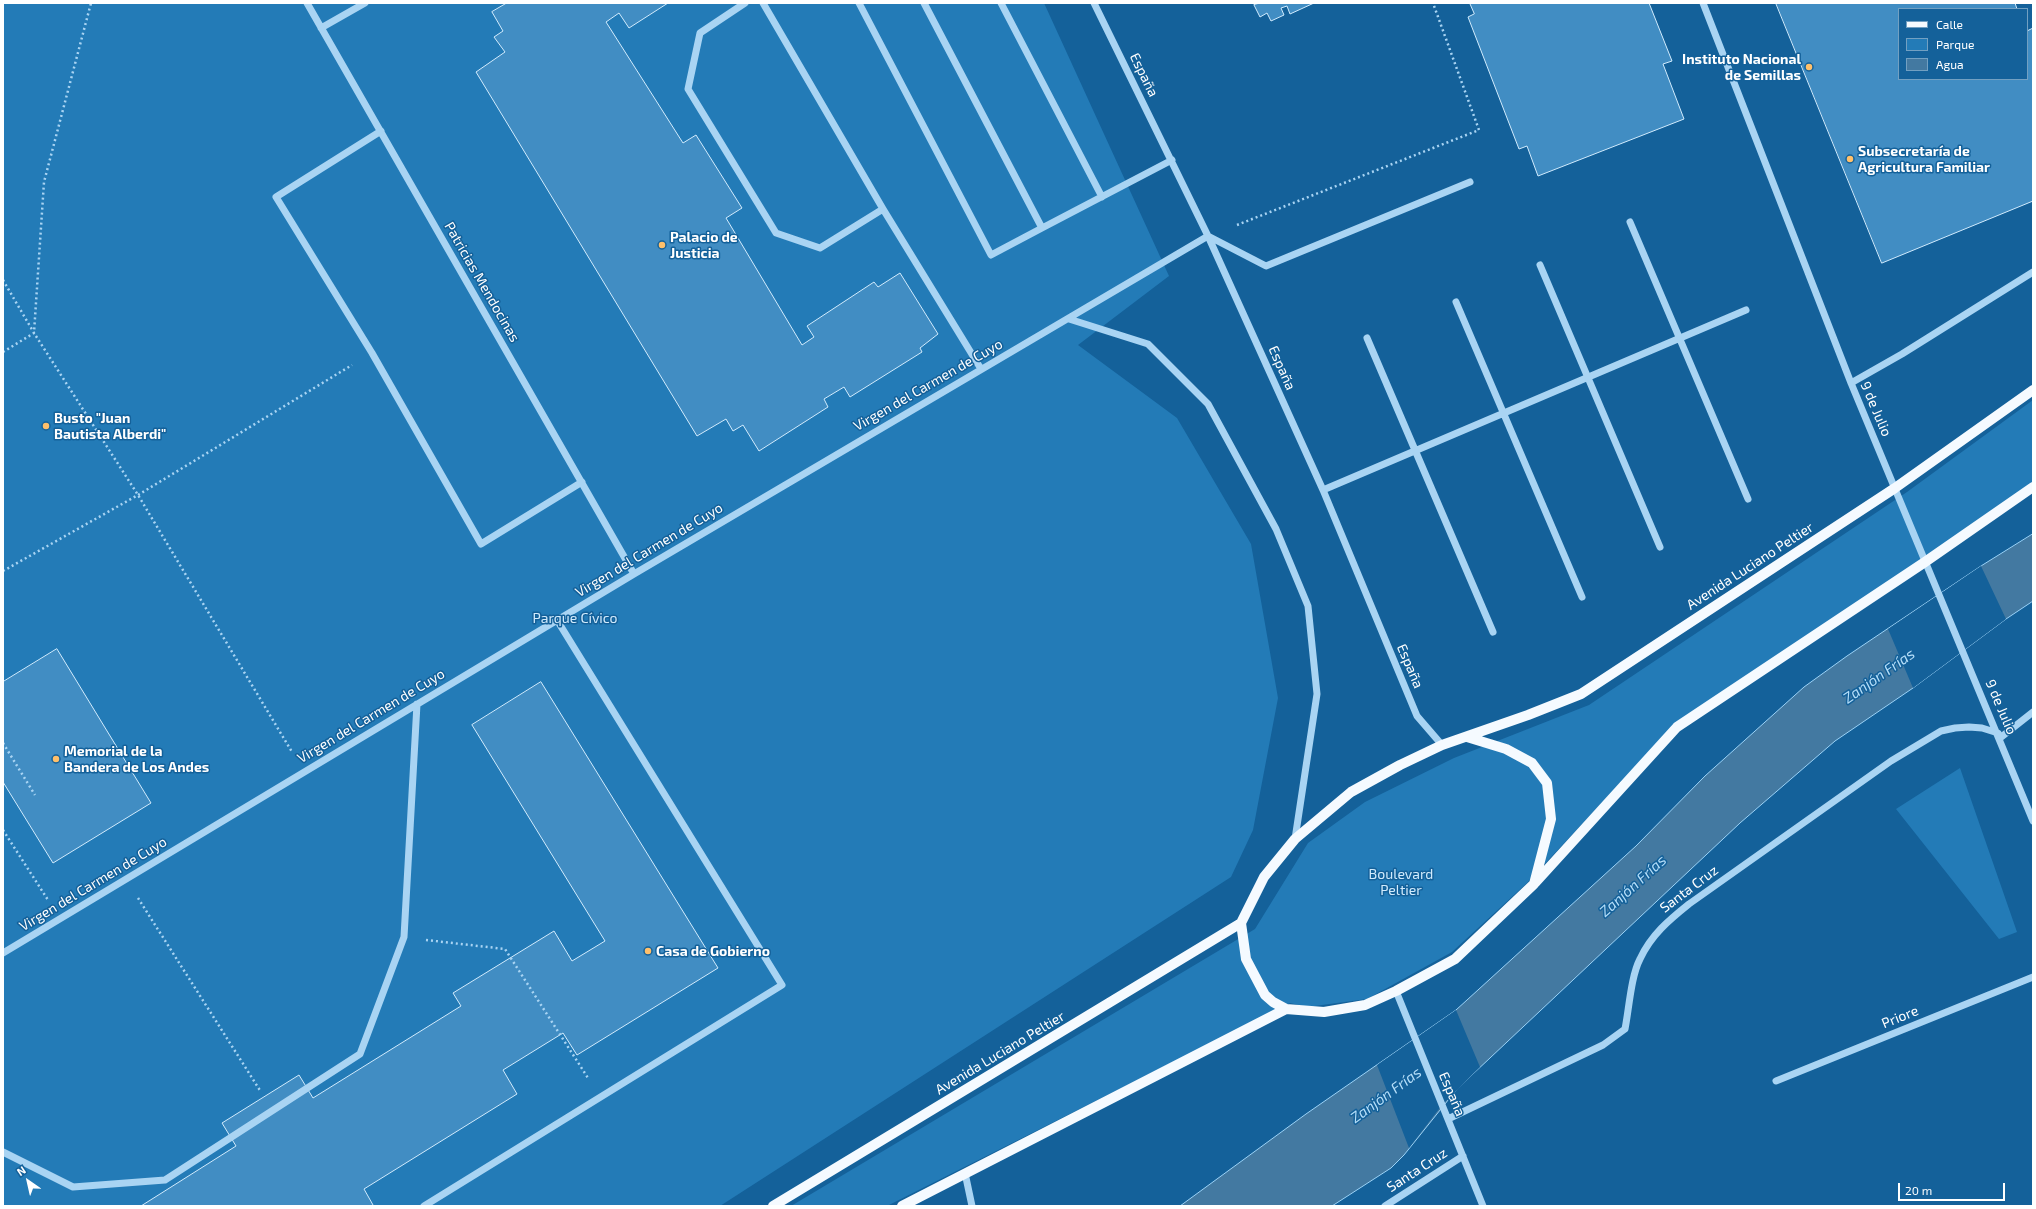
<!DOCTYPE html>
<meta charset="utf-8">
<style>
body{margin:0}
#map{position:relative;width:2036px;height:1209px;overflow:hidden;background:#14619a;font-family:"Exo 2",sans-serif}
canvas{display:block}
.frame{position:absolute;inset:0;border:4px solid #fff;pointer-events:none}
.legend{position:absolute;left:1898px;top:8px;width:130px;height:72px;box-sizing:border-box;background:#14619a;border:1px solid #72a0c2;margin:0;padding:5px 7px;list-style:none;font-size:12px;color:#fff}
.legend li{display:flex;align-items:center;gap:8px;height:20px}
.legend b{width:20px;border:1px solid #72a0c2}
.north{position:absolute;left:8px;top:1161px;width:40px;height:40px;-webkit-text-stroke:3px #14619a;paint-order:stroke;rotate:326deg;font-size:11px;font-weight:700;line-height:16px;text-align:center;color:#fff}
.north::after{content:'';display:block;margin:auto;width:14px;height:18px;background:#fff;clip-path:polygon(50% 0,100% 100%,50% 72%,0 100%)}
.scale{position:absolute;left:1898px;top:1183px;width:107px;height:18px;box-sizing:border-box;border:2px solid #fff;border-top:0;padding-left:5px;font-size:12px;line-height:14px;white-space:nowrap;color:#fff;-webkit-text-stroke:3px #14619a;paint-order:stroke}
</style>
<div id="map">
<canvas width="2036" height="1209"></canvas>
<div class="frame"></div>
<ul class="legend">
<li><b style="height:5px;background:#f5faff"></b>Calle</li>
<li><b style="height:11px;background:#237bb7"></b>Parque</li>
<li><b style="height:11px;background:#4379a1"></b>Agua</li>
</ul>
<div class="north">N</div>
<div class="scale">20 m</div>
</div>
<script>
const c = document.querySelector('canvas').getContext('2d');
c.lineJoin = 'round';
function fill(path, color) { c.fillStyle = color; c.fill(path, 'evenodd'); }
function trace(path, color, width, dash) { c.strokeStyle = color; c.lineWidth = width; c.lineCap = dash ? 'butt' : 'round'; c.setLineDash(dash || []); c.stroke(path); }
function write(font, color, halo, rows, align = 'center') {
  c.font = font + ' "Exo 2",sans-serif'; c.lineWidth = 3; c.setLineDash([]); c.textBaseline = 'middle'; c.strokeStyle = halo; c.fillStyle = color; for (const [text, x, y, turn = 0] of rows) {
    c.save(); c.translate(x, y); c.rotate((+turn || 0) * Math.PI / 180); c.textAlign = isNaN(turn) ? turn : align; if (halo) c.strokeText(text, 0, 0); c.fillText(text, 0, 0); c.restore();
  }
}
const green = new Path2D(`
 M3 3H1044L1169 276 1078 345 1177 418 1251 544 1278 698 1253 830 1231 877 720 1206H3Z
 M2033 400V485L1675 724 1527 883 1452 952 1367 999 1307 1007 1290 1003 887 1206H791L1255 929 1308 843 1365 802 1454 758 1589 705 1907 492Z
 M1960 768 2017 932 1999 939 1896 809Z`);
const water = new Path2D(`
 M2033 534V601L2006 619 1913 688 1835 741 1740 823 1457 1089 1404 1155 1391 1168 1332 1206H1180L1306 1114 1456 1010 1636 846 1705 776 1804 687 1847 656 1981 566Z`);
const pier = new Path2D(`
 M1981 566 2006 619 1913 688 1888 629Z
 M1456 1010 1480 1067 1442 1105 1409 1148 1377 1065Z`);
const building = new Path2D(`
 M507 3H668L629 28 619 13 606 22 683 143 696 135 742 208 726 218 802 345 814 337 807 326 874 282 878 287 900 273 938 334 920 348 922 352 850 397 844 387 824 399 828 407 759 451 743 425 733 431 726 419 697 436 476 72 505 52 494 37 503 31 492 12Z
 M1260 3H1314L1290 14 1287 6 1281 8 1284 15 1271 21 1267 13 1260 17 1254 5Z
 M1470 3H1649L1672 61 1663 64 1684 119 1538 176 1527 146 1519 149 1468 17 1474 14Z
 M1776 3H2015L2017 9H1899V79H2027V31L2033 28V201L1882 263Z
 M57 649 151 803 53 863 3 782V682Z
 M541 682 718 968 577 1055 563 1033 503 1070 517 1094 364 1189 373 1205 372 1206H141L236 1146 222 1123 299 1075 313 1098 461 1006 453 993 554 931 572 961 605 941 472 725Z`);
const path = new Path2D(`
 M1237 225 1479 130 1433 3
 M3 280 34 333 138 495 292 752
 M3 352 34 333 44 182 91 3
 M3 571 138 495 352 365
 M3 743 35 795
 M3 830 48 900
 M138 898 261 1092
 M426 940 505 949 588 1078`);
const minor = new Path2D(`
 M307 3 634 574
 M745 3 700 33 688 89 776 233 820 248 883 209
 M763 3 883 209 981 369
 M859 3 991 255 1042 228
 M924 3 1042 228 1172 160
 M1001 3 1102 197
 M1094 3 1208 236 1323 490 1417 716 1442 745
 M1703 3 1851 383 2033 821
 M321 28 365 3
 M381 131 276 197 372 353 481 544 582 482
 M1630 222 1748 499
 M1208 236 1266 266 1470 182
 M1540 265 1660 547
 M1456 302 1582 597
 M1069 319 1148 344 1208 404 1276 529 1308 606 1317 694 1295 839
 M1367 338 1493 632
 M1851 383 1902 354 2033 272
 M1323 490 1746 310
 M2000 738 2033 712
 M3 953 634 574 1208 236
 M1396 991 1483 1206
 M1776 1081 2033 977
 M1448 1119 1603 1045 1625 1029C1629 1009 1631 976 1640 959 1651 935 1669 920 1689 904L1891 761 1941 731 1955 728 1969 727 1982 728 1998 733
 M3 1152 73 1187 165 1180 360 1054 404 937 417 704
 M965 1173 972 1206
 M424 1206 782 985 557 620
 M1385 1206 1463 1156`);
const major = new Path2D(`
 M1467 737 1506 749 1532 763 1547 783 1551 819 1534 884 1455 959 1396 991 1365 1005 1324 1012 1286 1009 1273 1002 1265 995 1246 959 1241 923 1264 877 1295 839 1351 792 1400 765 1442 745 1528 715 1581 694 1895 488 2033 390
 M1535 883 1677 727 1925 562 2033 487
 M773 1206 1241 923
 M902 1206 1286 1009`);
const markers = [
 [1809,67,4,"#ffc06b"],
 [1850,159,4,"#ffc06b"],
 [662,245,4,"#ffc06b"],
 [46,426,4,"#ffc06b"],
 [56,759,4,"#ffc06b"],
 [648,951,4,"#ffc06b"]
];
const poiNames = [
 ["Instituto Nacional",1801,59,"right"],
 ["de Semillas",1801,75,"right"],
 ["Subsecretaría de",1858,151],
 ["Agricultura Familiar",1858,167],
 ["Palacio de",670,237],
 ["Justicia",670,253],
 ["Busto \"Juan",54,418],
 ["Bautista Alberdi\"",54,434],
 ["Memorial de la",64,751],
 ["Bandera de Los Andes",64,767],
 ["Casa de Gobierno",656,951]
];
const streetNames = [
 ["España",1144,75,64],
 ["Patricias Mendocinas",482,282,60],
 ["España",1282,368,66],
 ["Virgen del Carmen de Cuyo",928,385,-30],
 ["9 de Julio",1876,409,67],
 ["Virgen del Carmen de Cuyo",649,550,-31],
 ["Avenida Luciano Peltier",1750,566,-33],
 ["España",1410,666,67],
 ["9 de Julio",2001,707,67],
 ["Virgen del Carmen de Cuyo",371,716,-31],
 ["Virgen del Carmen de Cuyo",93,884,-31],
 ["Santa Cruz",1689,889,-37],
 ["Priore",1900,1017,-22],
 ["Avenida Luciano Peltier",1000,1053,-31],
 ["España",1452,1094,67],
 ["Santa Cruz",1417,1170,-33]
];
const parkNames = [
 ["Parque Cívico",575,618],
 ["Boulevard",1401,874],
 ["Peltier",1401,890]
];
const waterNames = [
 ["Zanjón Frías",1879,676,-35],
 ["Zanjón Frías",1633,886,-42],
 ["Zanjón Frías",1386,1095,-36]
];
fill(green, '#237bb7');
fill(water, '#4379a1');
trace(water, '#9bd2f6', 1);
fill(pier, '#14619a');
fill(building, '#418dc3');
trace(building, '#d1ebfd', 1);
trace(path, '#a9d4f3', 2.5, [2, 3]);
trace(minor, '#a9d4f3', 7);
trace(major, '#f5faff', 10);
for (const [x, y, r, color] of markers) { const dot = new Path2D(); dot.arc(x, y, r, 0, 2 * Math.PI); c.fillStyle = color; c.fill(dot); trace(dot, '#14619a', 1.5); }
write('bold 14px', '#fff', '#14619a', poiNames, 'left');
write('14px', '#fff', '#14619a', streetNames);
write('14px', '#d1ebfd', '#14619a', parkNames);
write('italic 15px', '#b5def9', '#14619a', waterNames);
</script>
